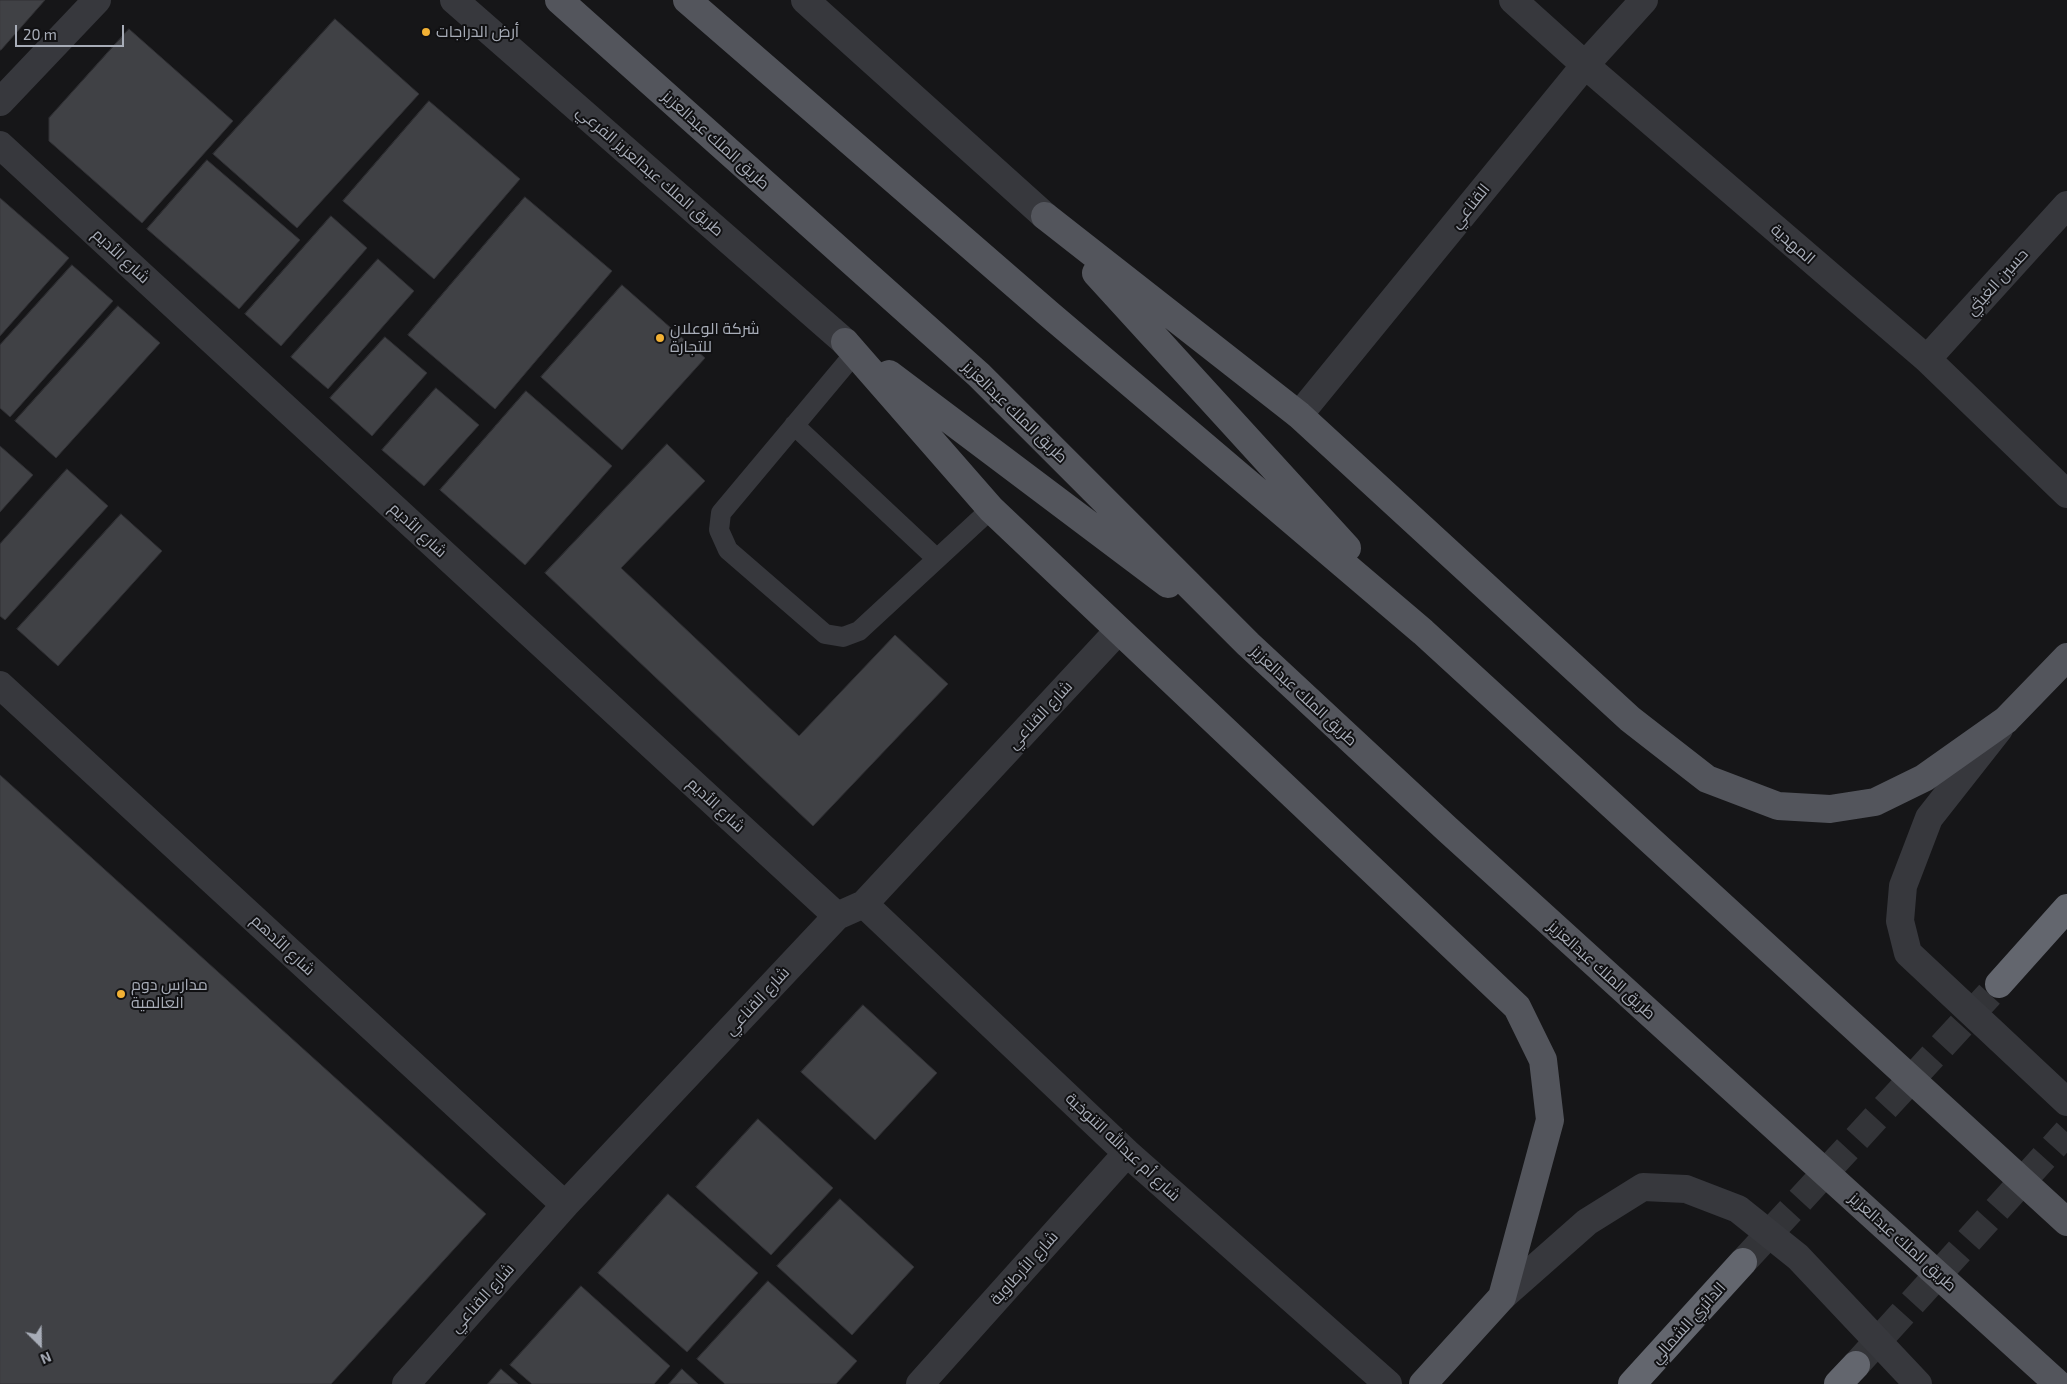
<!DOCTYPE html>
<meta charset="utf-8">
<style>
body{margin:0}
#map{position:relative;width:2067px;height:1384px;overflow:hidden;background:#161618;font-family:"Exo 2",sans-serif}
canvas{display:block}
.north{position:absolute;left:15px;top:1319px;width:50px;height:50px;-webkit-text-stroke:4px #111113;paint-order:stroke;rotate:157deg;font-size:14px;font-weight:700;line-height:20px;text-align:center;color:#a8adb8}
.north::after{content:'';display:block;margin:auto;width:18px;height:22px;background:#a8adb8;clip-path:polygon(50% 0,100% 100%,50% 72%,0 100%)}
.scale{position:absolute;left:15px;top:25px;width:109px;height:22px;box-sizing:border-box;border:2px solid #a8adb8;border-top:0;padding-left:6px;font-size:15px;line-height:18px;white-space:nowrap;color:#a8adb8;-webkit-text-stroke:4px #111113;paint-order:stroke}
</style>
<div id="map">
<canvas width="2067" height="1384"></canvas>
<div class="north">N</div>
<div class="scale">20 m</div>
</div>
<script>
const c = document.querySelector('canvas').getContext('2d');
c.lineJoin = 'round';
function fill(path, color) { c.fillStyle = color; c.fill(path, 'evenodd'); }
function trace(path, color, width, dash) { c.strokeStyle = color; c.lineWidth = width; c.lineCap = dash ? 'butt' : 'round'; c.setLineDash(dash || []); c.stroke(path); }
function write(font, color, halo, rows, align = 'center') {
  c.font = font + ' "Exo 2",Cairo,sans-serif'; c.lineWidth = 4; c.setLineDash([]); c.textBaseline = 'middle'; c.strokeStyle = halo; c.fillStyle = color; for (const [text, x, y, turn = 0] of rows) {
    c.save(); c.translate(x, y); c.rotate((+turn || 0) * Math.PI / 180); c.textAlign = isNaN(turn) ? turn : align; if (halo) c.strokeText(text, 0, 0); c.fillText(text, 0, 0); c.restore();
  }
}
const building = new Path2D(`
 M0 0H45L1 50H0Z
 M335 19 419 94 297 228 213 154Z
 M129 29 233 121 142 223 49 141V118Z
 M429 101 520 179 434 279 343 201Z
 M207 160 300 240 239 309 147 229Z
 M525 197 612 271 495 409 408 335Z
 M0 198 69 258 0 336Z
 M331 216 367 248 281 346 245 314Z
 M378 259 414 291 328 389 291 357Z
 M72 265 113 301 10 417 0 408V345Z
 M622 285 705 358 622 450 541 377Z
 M118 306 160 343 56 458 15 421Z
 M385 337 427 373 372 436 330 398Z
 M436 388 479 425 424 486 382 450Z
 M526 391 612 466 525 565 440 490Z
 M667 444 705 481 621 568 799 736 895 635 948 684 813 826 545 573Z
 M0 446 33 475 0 512Z
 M67 469 108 506 5 620 0 616V544Z
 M121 514 162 551 58 666 17 629Z
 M0 775 486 1214 331 1384H0Z
 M863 1005 937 1073 875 1140 801 1072Z
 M758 1119 833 1188 771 1255 696 1187Z
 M668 1194 758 1273 687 1352 598 1273Z
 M840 1199 914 1267 852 1335 777 1266Z
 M768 1281 857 1361 836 1384H725L697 1359Z
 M581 1286 670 1366 654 1384H532L510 1365Z
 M501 1369 518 1384H488Z
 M682 1369 698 1384H669Z`);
const motorwayTunnel = new Path2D(`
 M1743 1262 1999 984
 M1856 1365 2067 1132`);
const service = new Path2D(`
 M855 353 721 513 719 530 728 550 825 634 843 637 859 631 991 509
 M794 425 937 559`);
const minor = new Path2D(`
 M1513 0 1585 65 1927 359 2067 494
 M0 102 97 0
 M0 145 837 916
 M1927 359 2067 205
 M1299 415 1585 65 1644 0
 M0 685 565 1205
 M864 904 1127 1153 1388 1384
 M406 1384 565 1205 837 916 864 904 1118 631
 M920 1384 1127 1153`);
const tertiary = new Path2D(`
 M454 0 845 342
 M805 0 1045 216
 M1999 729 1929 818 1903 886 1900 921 1908 953 2067 1102
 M1502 1297 1587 1222 1643 1187 1686 1189 1738 1209 1798 1257 1918 1384`);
const primary = new Path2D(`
 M559 0 979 375 1248 644 1447 829 2058 1384
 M687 0 1049 314 1423 632 2067 1222
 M1045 216 1299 415 1630 719 1707 779 1778 806 1830 809 1875 802 1924 778 2006 720 2067 657
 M1096 273 1347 548
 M845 342 991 509 1517 1007 1543 1060 1550 1120 1502 1297 1423 1384
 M889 374 1168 584`);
const motorway = new Path2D(`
 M1999 984 2067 908
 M1632 1384 1743 1262
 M1838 1384 1856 1365`);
const markers = [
 [426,32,5,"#f2b134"],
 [660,338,5,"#f2b134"],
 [121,994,5,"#f2b134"]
];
const poiNames = [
 ["أرض الدراجات",436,32],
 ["شركة الوعلان",670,329],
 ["للتجارة",670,347],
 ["مدارس دوم",131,985],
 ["العالمية",131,1003]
];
const streetNames = [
 ["طريق الملك عبدالعزيز",716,140,42],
 ["طريق الملك عبدالعزيز الفرعي",650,171,41],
 ["القناعي",1470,206,-51],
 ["المهدية",1793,244,41],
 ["شارع الأديم",121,256,43],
 ["حسين الغيثي",1997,282,-48],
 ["طريق الملك عبدالعزيز",1015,412,44],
 ["شارع الأديم",418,530,43],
 ["طريق الملك عبدالعزيز",1304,696,43],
 ["شارع القناعي",1040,715,-47],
 ["شارع الأديم",716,805,43],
 ["شارع الأدهم",283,945,43],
 ["طريق الملك عبدالعزيز",1602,970,42],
 ["شارع القناعي",757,1001,-47],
 ["شارع أم عبدالله التنوخية",1123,1147,43],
 ["طريق الملك عبدالعزيز",1903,1242,42],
 ["شارع الأرطاوية",1024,1268,-48],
 ["شارع القناعي",482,1298,-48],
 ["الدائري الشمالي",1688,1323,-48]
];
fill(building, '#404145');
trace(building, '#303034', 1);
trace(motorwayTunnel, '#333438', 28, [28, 14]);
trace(service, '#37383d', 20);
trace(minor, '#37383d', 28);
trace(tertiary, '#37383d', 28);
trace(primary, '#53555c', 28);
trace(motorway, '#63666e', 28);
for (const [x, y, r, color] of markers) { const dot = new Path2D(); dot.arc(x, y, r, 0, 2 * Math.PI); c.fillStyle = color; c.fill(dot); trace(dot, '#111113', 2); }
write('16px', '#a8adb8', '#111113', poiNames, 'left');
write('16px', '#a8adb8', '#111113', streetNames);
</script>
